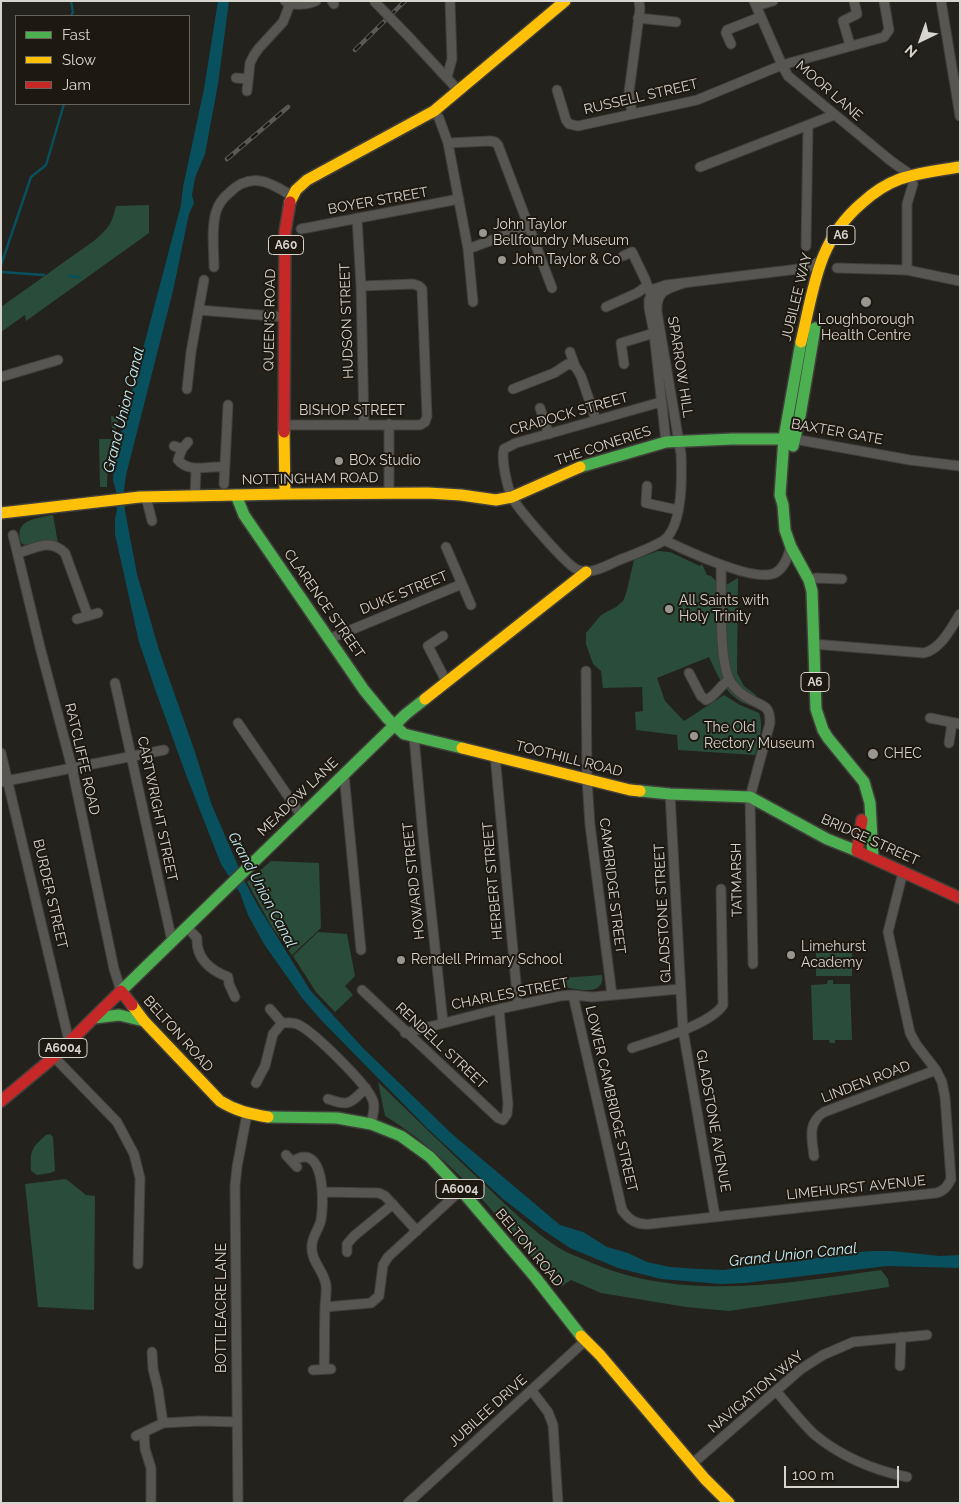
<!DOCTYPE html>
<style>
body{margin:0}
#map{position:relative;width:961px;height:1504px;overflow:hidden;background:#24221c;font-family:Raleway,sans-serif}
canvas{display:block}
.frame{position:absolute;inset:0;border:2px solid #d8d4ce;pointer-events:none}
.legend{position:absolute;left:15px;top:15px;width:175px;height:90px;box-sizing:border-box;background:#1e1910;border:1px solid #68645c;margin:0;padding:6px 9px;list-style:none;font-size:15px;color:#d8d4ce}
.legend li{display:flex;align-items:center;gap:10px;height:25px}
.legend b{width:25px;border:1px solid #68645c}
.north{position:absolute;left:896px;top:15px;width:50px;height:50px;-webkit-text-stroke:4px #1e1910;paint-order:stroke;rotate:222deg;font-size:14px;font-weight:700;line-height:20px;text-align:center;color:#d8d4ce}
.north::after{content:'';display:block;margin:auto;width:18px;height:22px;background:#d8d4ce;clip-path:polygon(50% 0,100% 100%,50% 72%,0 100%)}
.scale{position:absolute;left:784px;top:1466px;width:115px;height:22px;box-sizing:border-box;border:2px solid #d8d4ce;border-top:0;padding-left:6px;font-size:15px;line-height:18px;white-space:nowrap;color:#d8d4ce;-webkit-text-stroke:4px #1e1910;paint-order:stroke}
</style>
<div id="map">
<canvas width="961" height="1504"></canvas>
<div class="frame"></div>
<ul class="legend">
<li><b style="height:6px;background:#4caf50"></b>Fast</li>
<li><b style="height:6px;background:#ffc107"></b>Slow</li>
<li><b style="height:6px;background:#c62828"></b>Jam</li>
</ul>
<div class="north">N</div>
<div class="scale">100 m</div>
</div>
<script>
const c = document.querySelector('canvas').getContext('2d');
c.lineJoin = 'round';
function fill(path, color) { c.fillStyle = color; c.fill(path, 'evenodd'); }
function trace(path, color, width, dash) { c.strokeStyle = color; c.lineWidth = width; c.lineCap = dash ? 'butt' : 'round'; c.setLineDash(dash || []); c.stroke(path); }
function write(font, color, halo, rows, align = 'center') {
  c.font = font + ' Raleway,sans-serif'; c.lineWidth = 4; c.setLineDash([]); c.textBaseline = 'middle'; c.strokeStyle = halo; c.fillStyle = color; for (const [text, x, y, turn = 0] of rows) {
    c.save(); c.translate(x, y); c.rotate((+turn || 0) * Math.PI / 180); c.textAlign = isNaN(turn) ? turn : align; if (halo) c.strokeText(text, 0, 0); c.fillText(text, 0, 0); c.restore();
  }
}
const green = new Path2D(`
 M149 205V233L26 321 25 315 1 332V307L95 240C109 228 112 223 116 206Z
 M111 416 119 417C112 441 107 461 107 487H100L99 439H113Z
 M53 515 58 543 43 540 25 545 21 543C13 520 36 518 53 515Z
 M658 551 670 552 700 566 702 564 707 575 711 576 719 584 726 585 738 578 737 673 744 686 756 695 751 706C727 698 719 679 709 657L657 678 665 701 684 721 724 695 740 705 759 713C764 726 759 741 755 755L678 750 677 735 636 730 635 712 643 711 642 687 603 688 601 671 593 664 586 644V633L601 615 616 607 623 601 626 594 634 560Z
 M271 861 319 863 321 928 292 955 272 927 247 882Z
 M318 932 347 934 355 976 345 986 353 995 335 1012 316 992 293 956Z
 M816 953H852V976H816Z
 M602 975C605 997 577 989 563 987L562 978Z
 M828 980H833V984H850L852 1040H835V1043H830L829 1040H813L811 985 827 984Z
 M378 1082C413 1116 447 1149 482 1182 506 1205 531 1230 559 1248 567 1253 576 1256 583 1259 677 1303 783 1284 881 1270L888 1279 889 1287 729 1311 686 1307 601 1293 571 1280 562 1286C538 1266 522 1246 502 1222 468 1182 430 1143 385 1116Z
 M50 1134 53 1137 55 1171 50 1173 37 1175 31 1171C30 1151 31 1148 46 1135Z
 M66 1179 86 1195 95 1196 94 1310 38 1307 25 1184Z`);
const water = new Path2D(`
 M218 1H229L218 84 205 154 195 178 192 195 194 203 189 214 173 291 126 475 124 490 125 511 137 574 159 650 195 752 211 803 245 882 258 906 310 990 363 1048 452 1134 560 1225 583 1232 607 1247 628 1253 647 1262 670 1267 699 1269 724 1270 762 1264 793 1262 845 1253 873 1251H892L940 1256 960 1255V1268L887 1266 745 1283 721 1284 661 1279 618 1268 570 1248 543 1230 503 1199 427 1128 322 1021 302 998 264 944 248 915 240 893 221 864 185 772 155 689 139 642 115 534V519L117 510 116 491 113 480 115 455 181 205 183 187 204 89Z`);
const stream = new Path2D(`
 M71 1 73 12 71 16
 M1 265 31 177 46 165 64 104
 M1 272 44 275
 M69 276 80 277`);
const street = new Path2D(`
 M285 1C294 6 307 5 316 1
 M332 1 334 4
 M754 1 782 65 788 76 891 161 911 175
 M941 1 960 116
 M756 6 773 1
 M638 18 676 22
 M409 37 458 90
 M731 44 726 33 727 30 760 17
 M850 45 843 21 857 14 854 1
 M447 77 452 59 450 1
 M236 78 248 79
 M557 90 566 120 569 124 578 126 697 100 782 65 884 37 889 30 884 1
 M247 91 250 63 254 55 259 48 283 22 290 4
 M434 111 439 118 448 143 468 249 473 302
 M632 114 629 92 640 9 639 1
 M448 143 490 141 495 142 498 145 552 288
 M700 167 834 115
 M357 218 361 286 364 424
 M301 229 459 199
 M806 246 808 126
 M468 249 522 229
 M623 256 632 252 645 279 651 295
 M214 267C214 250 211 229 216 212 218 205 223 198 229 193 251 171 270 182 292 196
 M837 268 907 270 960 281
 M907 270V204L913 184
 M606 307 637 293 647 286
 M199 310 284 317
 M570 352 575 366
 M624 364 621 343 654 333
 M1 377 58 360
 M187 389 191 352 204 280
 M513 389 554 373 568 364 575 366 581 376 596 420
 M661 402 516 443 504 449C501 459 507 487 512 497 517 508 567 566 578 570 590 575 606 566 617 561 632 555 649 549 663 541 683 527 682 476 681 454L657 312C656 291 666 289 684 283
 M540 408 549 434
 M284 425H420L425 422 427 416 422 289 419 286 413 284 361 286
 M794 439 910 460 960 466
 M666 442 654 333 649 308V300L654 289 666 285 807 268 820 261
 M174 446 182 449 188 442
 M182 449 178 460C190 474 209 465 225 467
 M224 484 228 405
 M647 486 646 503 678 510
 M389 494V424
 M195 496 196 469
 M146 497 152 521
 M13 535 40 647 72 768 114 969 121 991
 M664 540C685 550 754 583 775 573 785 568 788 555 791 547
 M446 547 462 584
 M18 553C37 548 49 538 65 553L88 616
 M721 565C722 593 718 658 730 681 734 688 743 696 750 699 763 707 770 704 770 723L750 797 753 964
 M809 580 816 578 842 579
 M77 619 98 613
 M443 636 428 646 446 681
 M329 639 462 584 471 605
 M813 644 924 653C941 649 951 628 960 614
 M586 671 587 779 590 825 612 995
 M689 673 701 696 706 700C716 696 720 685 729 680
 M115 683 172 941
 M930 718 960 724
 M238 723 301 815
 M414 737 423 836 443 1022
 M949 743 952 723
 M1 753 69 1041
 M495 755 518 1005
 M344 774 361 950
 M1 782 164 750
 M670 794 683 1030 715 1216
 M187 927 197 938C196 958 210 970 228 977L229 984 235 997
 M362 990 498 1118 503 1120 507 1114 508 1104 499 1009
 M573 995 622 1210C630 1221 637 1225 650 1224L936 1193C944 1191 947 1187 951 1179L945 1097 942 1082 936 1070 916 1044 910 1033 888 932 903 872
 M270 1009 282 1023
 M405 1033 499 1009 560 996 573 995 592 997 680 989
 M632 1048C655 1040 710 1025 723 1005L721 889
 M54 1057 117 1122 134 1154 140 1178 138 1264
 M256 1083 265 1066 273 1034 282 1023C287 1023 292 1022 297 1024 312 1030 369 1086 373 1101 376 1108 372 1117 371 1124
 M328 1099C350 1107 350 1103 366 1088
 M286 1155 297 1167
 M814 1156C812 1139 807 1123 824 1112L936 1070
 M293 1161C325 1141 324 1202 321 1220 319 1229 312 1237 312 1245 310 1261 324 1270 326 1285 327 1292 325 1300 325 1308 324 1328 325 1349 324 1369
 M322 1192 379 1193 385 1196 417 1231
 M347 1252V1244L354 1236 393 1204
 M325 1307 371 1303 379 1296 383 1265 388 1257 461 1190
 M152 1352 153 1369 158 1389 163 1423
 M900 1366 901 1337
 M313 1370 331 1369
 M532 1391 548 1412 553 1425 558 1503
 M776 1391C789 1406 801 1422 815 1435 842 1457 873 1470 907 1477
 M144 1433 145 1449 151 1468V1503
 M136 1436 163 1423 200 1421 237 1422
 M692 1464 801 1369 823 1355 853 1342 927 1335
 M238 1503 235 1186 237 1167 247 1114
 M408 1503 586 1340`);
const fast = new Path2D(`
 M801 342 784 438 780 495 783 505 785 530 791 547 809 580 812 591 816 709 823 730 828 738 864 782 870 803 873 858
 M793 446 800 416 815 328
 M580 467 666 442 732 439H791
 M236 495 244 515 364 690 387 718 404 734 462 748
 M640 791 670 794 750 797 827 839 857 851
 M121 991 406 714 425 699
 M94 1018 119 1015 144 1021
 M268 1117 337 1118 371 1124 401 1136 430 1157 461 1190 535 1277 581 1336`);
const slow = new Path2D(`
 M290 202 296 190 307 180 434 111 565 1
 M801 342C814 288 817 241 862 203 873 193 886 184 900 179 920 172 940 170 960 167
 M285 494 428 493 461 495 496 500 512 497 580 467
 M1 513 140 497 285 494 284 432
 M425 699 586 572
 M462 748 630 790 640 791
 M132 1005 144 1021 220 1101C236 1111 250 1114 268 1117
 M581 1336 600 1355 705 1479 729 1503`);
const jam = new Path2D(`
 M284 432 285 232 290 202
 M862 820 857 851 960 898
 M1 1101 54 1057 121 991 132 1005`);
const rail = new Path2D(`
 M355 50 405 1
 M227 159 288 107`);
const streetBridge = new Path2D(`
 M374 1 409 37`);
const markers = [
 [483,233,5,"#999690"],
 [502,260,5,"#999690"],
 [866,302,6,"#999690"],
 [339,461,5,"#999690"],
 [669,609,5,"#999690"],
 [694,736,5,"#999690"],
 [873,754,6,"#999690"],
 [791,955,5,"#999690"],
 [401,960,5,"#999690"]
];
const shields = [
 [841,235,28],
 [286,245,35],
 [815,682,28],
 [63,1048,48],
 [460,1189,48]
];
const shieldNames = [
 ["A6",841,235],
 ["A60",286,245],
 ["A6",815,682],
 ["A6004",63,1048],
 ["A6004",460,1189]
];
const streetNames = [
 ["MOOR LANE",829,91,41],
 ["RUSSELL STREET",641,97,-13],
 ["BOYER STREET",378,201,-10],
 ["JUBILEE WAY",797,297,-76],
 ["QUEEN'S ROAD",270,320,-89],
 ["HUDSON STREET",347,321,-92],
 ["SPARROW HILL",680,367,81],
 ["BISHOP STREET",352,411],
 ["CRADOCK STREET",569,414,-16],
 ["BAXTER GATE",837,432,10],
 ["THE CONERIES",603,446,-18],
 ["NOTTINGHAM ROAD",310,479,-1],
 ["DUKE STREET",404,593,-22],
 ["CLARENCE STREET",324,604,55],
 ["RATCLIFFE ROAD",82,759,77],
 ["TOOTHILL ROAD",569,759,14],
 ["MEADOW LANE",298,797,-44],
 ["CARTWRIGHT STREET",157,809,78],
 ["BRIDGE STREET",870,840,24],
 ["TATMARSH",737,880,-91],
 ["HOWARD STREET",414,881,-96],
 ["HERBERT STREET",493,881,-95],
 ["CAMBRIDGE STREET",612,886,83],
 ["BURDER STREET",50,894,77],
 ["GLADSTONE STREET",663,913,-93],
 ["CHARLES STREET",510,994,-11],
 ["BELTON ROAD",178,1034,48],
 ["RENDELL STREET",441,1046,43],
 ["LINDEN ROAD",866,1082,-21],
 ["LOWER CAMBRIDGE STREET",611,1099,77],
 ["GLADSTONE AVENUE",713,1121,80],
 ["LIMEHURST AVENUE",856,1188,-6],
 ["BELTON ROAD",529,1248,50],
 ["BOTTLEACRE LANE",222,1308,-90],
 ["NAVIGATION WAY",756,1392,-40],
 ["JUBILEE DRIVE",488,1411,-42]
];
const poiNames = [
 ["John Taylor",493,225],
 ["Bellfoundry Museum",493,241],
 ["John Taylor & Co",512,260],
 ["Loughborough",866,320,"center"],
 ["Health Centre",866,336,"center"],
 ["BOx Studio",349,461],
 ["All Saints with",679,601],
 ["Holy Trinity",679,617],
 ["The Old",704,728],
 ["Rectory Museum",704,744],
 ["CHEC",884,754],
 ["Limehurst",801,947],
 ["Academy",801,963],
 ["Rendell Primary School",411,960]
];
const waterNames = [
 ["Grand Union Canal",124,410,-76],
 ["Grand Union Canal",262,890,62],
 ["Grand Union Canal",793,1255,-6]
];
fill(green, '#2a4c3a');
fill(water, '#09505e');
trace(stream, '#09505e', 2.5);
trace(street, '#413f3b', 11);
trace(fast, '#413f3b', 14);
trace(slow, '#413f3b', 14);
trace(jam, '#413f3b', 14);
trace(street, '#575652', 9);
trace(fast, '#4caf50', 11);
trace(slow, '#ffc107', 11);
trace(jam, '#c62828', 11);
trace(rail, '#5b5a57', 4.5);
trace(rail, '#1e1910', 2.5, [8]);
trace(streetBridge, '#413f3b', 11, []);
trace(streetBridge, '#575652', 9);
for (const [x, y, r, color] of markers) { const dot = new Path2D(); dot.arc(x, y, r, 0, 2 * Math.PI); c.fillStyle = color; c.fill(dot); trace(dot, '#1e1910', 2); }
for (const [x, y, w] of shields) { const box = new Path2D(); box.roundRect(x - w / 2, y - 9.5, w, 19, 4); c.fillStyle = '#1e1910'; c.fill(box); trace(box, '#d8d4ce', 1); }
write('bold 12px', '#d8d4ce', null, shieldNames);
write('14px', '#d8d4ce', '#1e1910', streetNames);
write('14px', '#d8d4ce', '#1e1910', poiNames, 'left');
write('italic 15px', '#c0ebf6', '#1e1910', waterNames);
</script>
